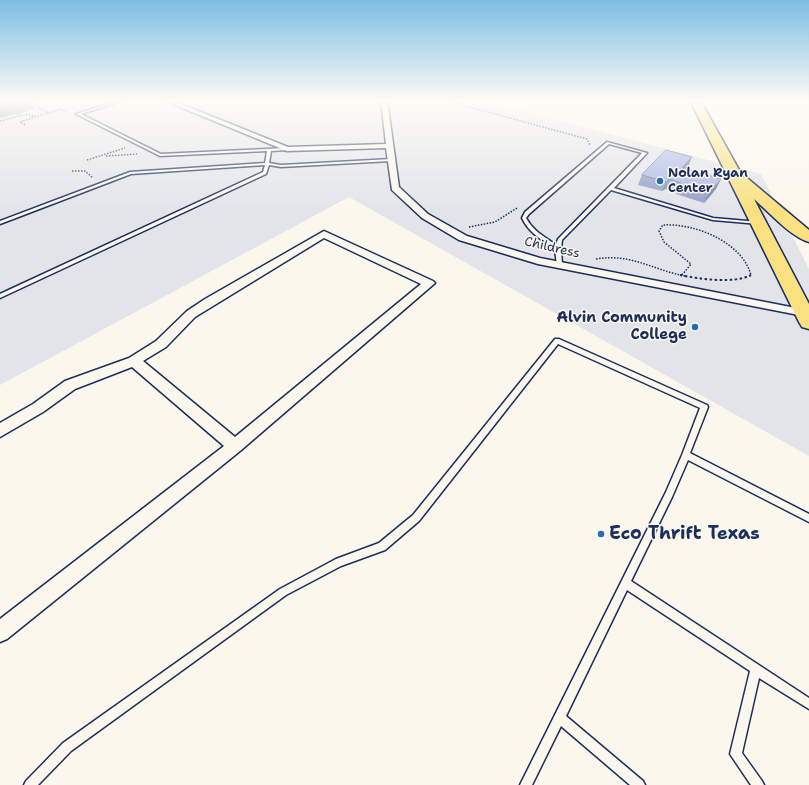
<!DOCTYPE html>
<style>
body{margin:0}
canvas{display:block;background:#fbf7ec}
</style>
<canvas width="809" height="785"></canvas>
<script>
const c = document.querySelector('canvas').getContext('2d');
c.lineJoin = 'round';
function fill(path, color) { c.fillStyle = color; c.fill(path, 'evenodd'); }
function trace(path, color, width, dash) { c.strokeStyle = color; c.lineWidth = width; c.lineCap = dash ? 'butt' : 'round'; c.setLineDash(dash || []); c.stroke(path); }
function write(font, color, halo, rows, align = 'center') {
  c.font = font + ' "Shantell Sans",sans-serif'; c.lineWidth = 3; c.setLineDash([]); c.textBaseline = 'middle'; c.strokeStyle = halo; c.fillStyle = color; for (const [text, x, y, turn = 0] of rows) {
    c.save(); c.translate(x, y); c.rotate((+turn || 0) * Math.PI / 180); c.textAlign = isNaN(turn) ? turn : align; if (halo) c.strokeText(text, 0, 0); c.fillText(text, 0, 0); c.restore();
  }
}
const built = new Path2D(`
 M0 100H482L761 174 809 269V456L349 197 0 385Z`);
const pathFar1 = new Path2D(`
 M26 100 49 113 61 109 68 113
 M444 100 587 139 590 145
 M0 121 28 114 36 117
 M25 125 20 122 48 113
 M106 156 137 154
 M87 160 125 148
 M72 171H85L93 178
 M469 227 495 222 517 208
 M596 259C631 253 653 270 685 276
 M682 275 691 264 664 242 659 231 663 225C695 223 742 242 751 275L749 276`);
const path = new Path2D(`
 M680 275C699 279 734 284 751 275`);
const service = new Path2D(`
 M121 100H125L81 114 161 154 287 148 289 149 288 150 271 151 269 163 281 165 391 159 393 160 391 161 281 167 269 165 266 174 0 298V294L263 172 265 165 131 174 0 224V221L130 172 265 163 267 151 160 156 76 114Z
 M607 142 647 153 614 188 713 218 759 222 761 223 759 224 713 220 611 190 562 240 561 248 562 265 561 266H557L555 249C542 240 529 233 522 218L525 212ZM609 144 642 153 558 239 556 245C545 237 533 231 526 218L529 214Z
 M555 339H559L707 405 708 407 690 453 809 514V522L688 460 672 497 631 581 809 698V709L759 678 742 753 762 781 764 785H751L730 754 750 671 627 590 566 716 643 781 645 785H630L561 726 532 785H520L666 492 682 455 700 408 558 344 419 521 385 550 341 566 286 595 71 751 38 785H24L26 781 63 743 280 589 336 559 379 543 413 515Z`);
const minor = new Path2D(`
 M163 100H171L288 147 386 144 381 100H387L399 187 428 214 467 236 540 258 806 310 809 311V317L538 264 459 240 422 218 392 190 386 148 287 151Z
 M324 231 433 281 435 283 240 451 7 639 0 642V619L224 446 132 367 75 389 43 412 0 437V423L33 404 65 381 129 358 156 341 187 311 205 299ZM324 238 421 284 235 437 143 361 166 347 195 317Z`);
const primary = new Path2D(`
 M690 100H700L743 177 747 178 809 230V242C791 237 769 212 754 199L809 304V329L802 327 799 322Z`);
const wall = new Path2D(`
 M0 100 34 108 17 115 15 114 0 118Z
 M692 157 688 166 683 172 716 189 704 203 676 194V192L665 189 662 191 638 185 642 175Z`);
const shadedWall = new Path2D(`
 M21 100H30L34 108 17 115 11 104Z
 M8 103 15 114 0 118V105Z
 M692 157 688 166 674 180 679 171Z
 M669 179 665 189 662 191 667 182Z
 M721 179 716 189 704 203 709 193Z`);
const building = new Path2D(`
 M0 100H21L11 104 8 103 0 105Z
 M666 150 692 157 679 171 689 173 691 170 721 179 709 193 681 184V183L669 179 667 182 642 175Z`);
const markers = [
 [660,181,4,"#1f6fb2"],
 [695,327,4,"#1f6fb2"],
 [601,534,4,"#1f6fb2"]
];
const farPoinames = [
 ["Nolan Ryan",668,174],
 ["Center",668,189]
];
const farStreetnames = [
 ["Childress",552,248,13]
];
const poiNames = [
 ["Alvin Community",687,318],
 ["College",687,335]
];
const nearPoinames = [
 ["Eco Thrift Texas",609,534]
];
fill(built, '#e2e4ea');
trace(service, '#1b2f5e', 3);
trace(minor, '#1b2f5e', 3);
trace(primary, '#1b2f5e', 3);
trace(pathFar1, '#1b2f5e', 1.5, [1.5, 1.5]);
trace(path, '#1b2f5e', 2, [2.5, 2.5]);
fill(service, '#fbf7ec');
fill(minor, '#fbf7ec');
fill(primary, '#f9e181');
fill(wall, '#919ec7');
fill(shadedWall, '#7681a2');
fill(building, '#a9b8e7');
trace(building, '#7681a2', 1);
const sky = c.createLinearGradient(0, 0, 0, 210);
sky.addColorStop(0, '#7dbde3');
sky.addColorStop(0.48, '#fdfbf6');
sky.addColorStop(1, '#fdfbf600');
c.fillStyle = sky;
c.fillRect(0, 0, 809, 210);
for (const [x, y, r, color] of markers) { const dot = new Path2D(); dot.arc(x, y, r, 0, 2 * Math.PI); c.fillStyle = color; c.fill(dot); trace(dot, '#fbf7ec', 1.5); }
write('bold 13px', '#1b2f5e', '#fbf7ec', farPoinames, 'left');
write('13px', '#1b2f5e', '#fbf7ec', farStreetnames);
write('bold 15px', '#1b2f5e', '#fbf7ec', poiNames, 'right');
write('bold 18px', '#1b2f5e', '#fbf7ec', nearPoinames, 'left');
</script>
